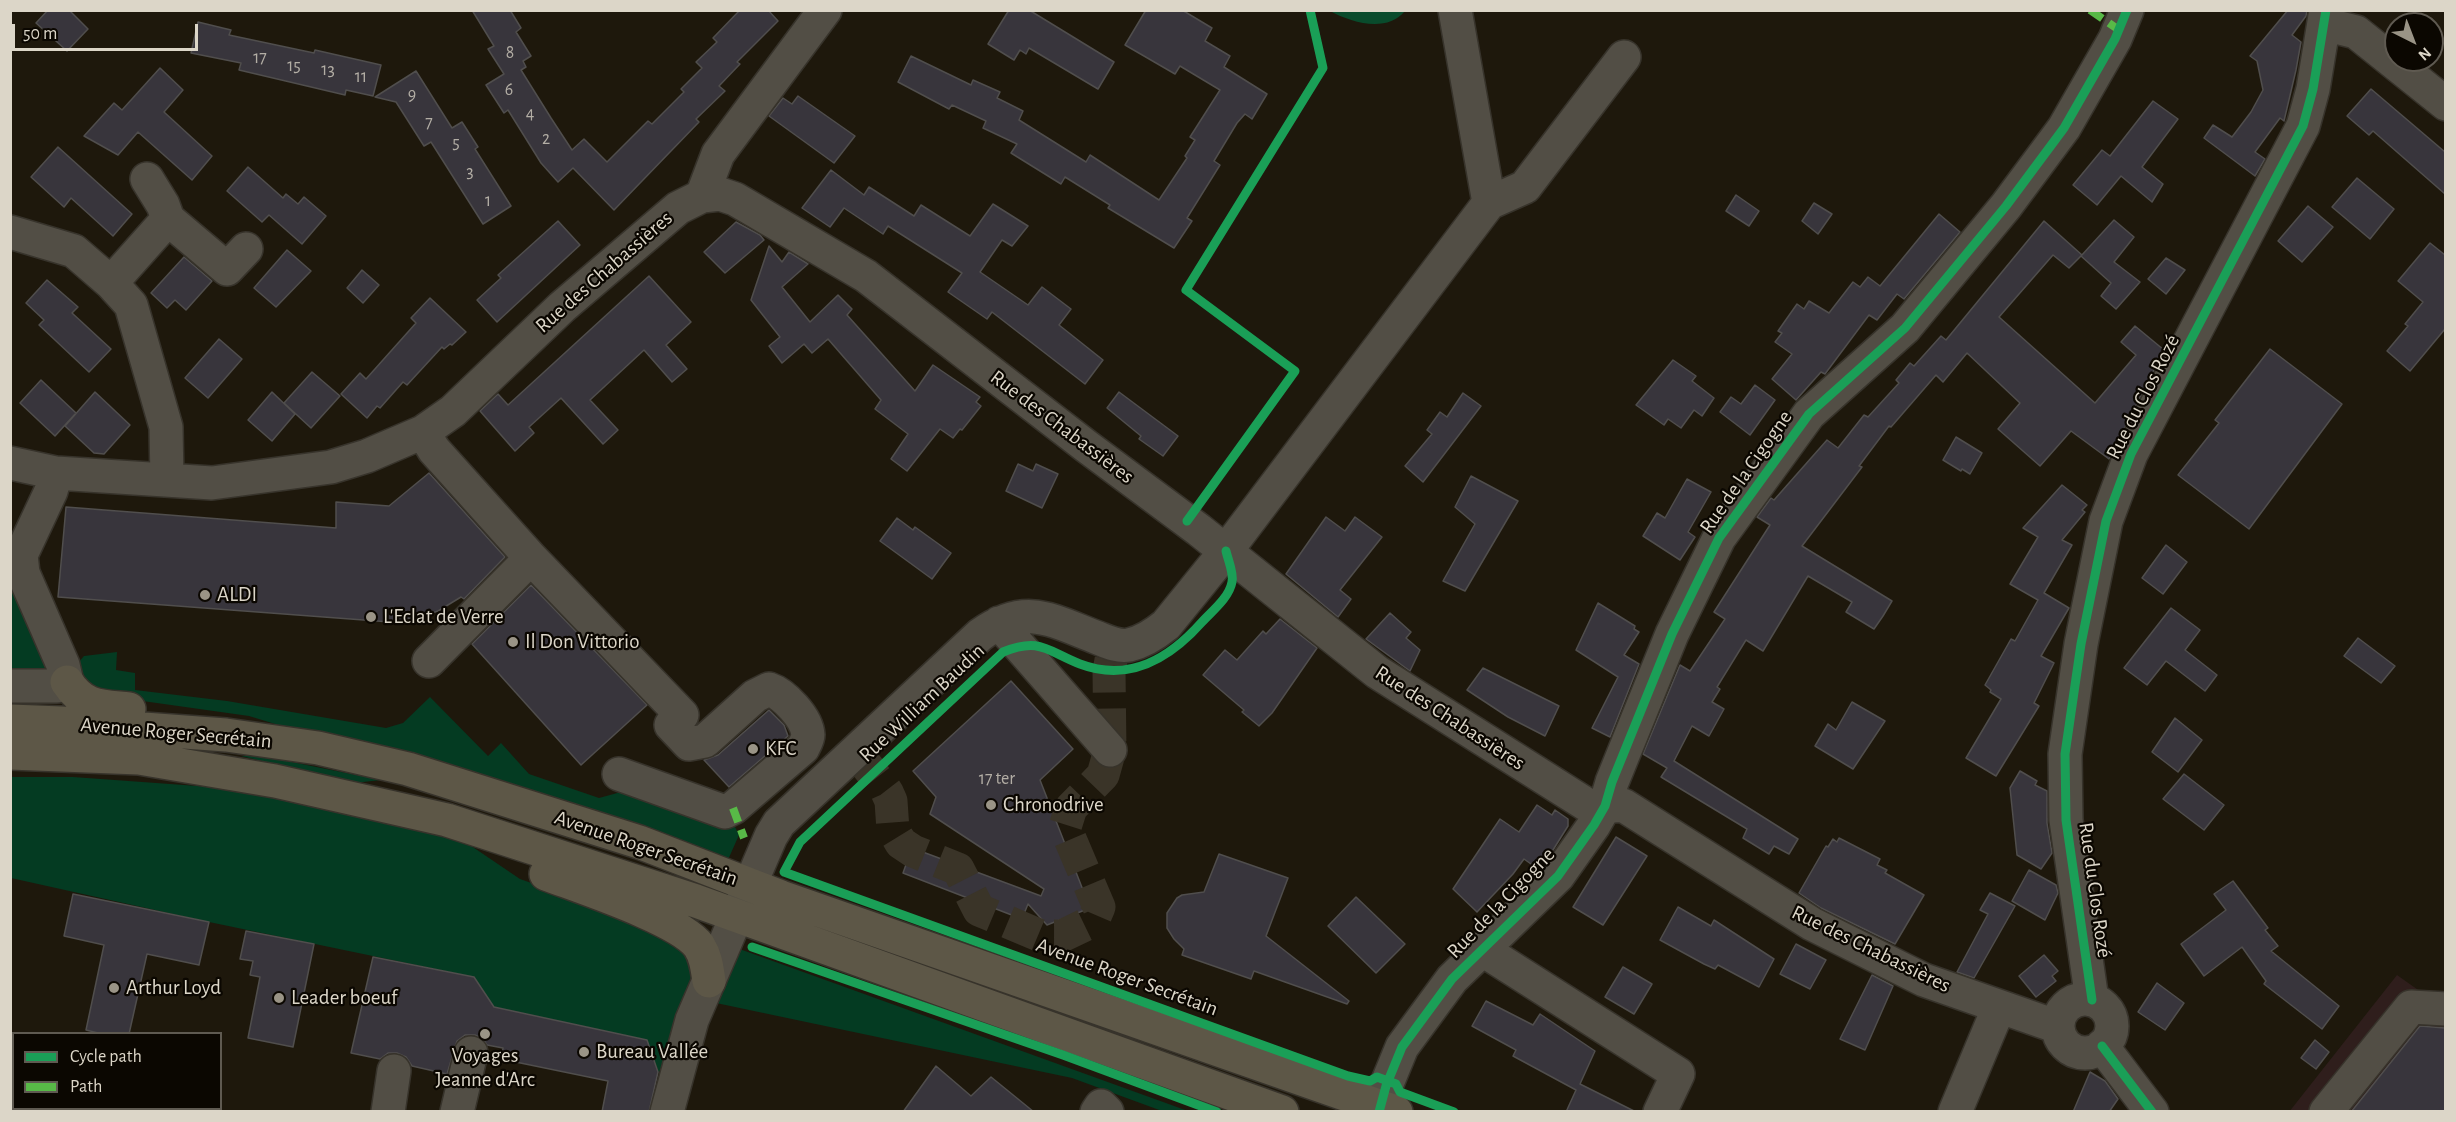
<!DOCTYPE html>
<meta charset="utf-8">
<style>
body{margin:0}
#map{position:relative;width:2456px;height:1122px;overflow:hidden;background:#1e180c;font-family:"Alegreya Sans",sans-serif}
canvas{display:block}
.frame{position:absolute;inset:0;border:12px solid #dcd6c8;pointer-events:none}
.legend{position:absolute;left:12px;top:1032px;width:210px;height:78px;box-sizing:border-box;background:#0b0701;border:2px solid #5f5a51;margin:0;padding:8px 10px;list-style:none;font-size:18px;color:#dcd6c8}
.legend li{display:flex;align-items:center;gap:12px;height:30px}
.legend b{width:30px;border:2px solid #5f5a51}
.north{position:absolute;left:2384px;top:12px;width:60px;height:60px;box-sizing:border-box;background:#0b0701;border:2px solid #5f5a51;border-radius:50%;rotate:138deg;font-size:16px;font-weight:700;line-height:24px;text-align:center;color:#dcd6c8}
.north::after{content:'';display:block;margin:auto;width:21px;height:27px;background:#9a9486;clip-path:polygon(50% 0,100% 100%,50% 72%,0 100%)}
.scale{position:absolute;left:12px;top:24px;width:186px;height:27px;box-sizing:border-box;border:3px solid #dcd6c8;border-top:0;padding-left:8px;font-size:18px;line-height:21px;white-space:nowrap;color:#dcd6c8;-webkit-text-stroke:4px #0b0701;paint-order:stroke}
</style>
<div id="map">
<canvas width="2456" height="1122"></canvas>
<div class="frame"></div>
<ul class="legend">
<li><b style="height:8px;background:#1a9f57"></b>Cycle path</li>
<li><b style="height:8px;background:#58b947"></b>Path</li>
</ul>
<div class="north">N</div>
<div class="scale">50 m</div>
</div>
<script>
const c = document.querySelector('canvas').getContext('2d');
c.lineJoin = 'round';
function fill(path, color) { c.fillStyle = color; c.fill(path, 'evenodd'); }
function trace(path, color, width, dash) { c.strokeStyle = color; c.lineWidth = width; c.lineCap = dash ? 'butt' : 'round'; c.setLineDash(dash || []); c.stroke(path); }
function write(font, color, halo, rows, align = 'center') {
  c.font = font + ' "Alegreya Sans",sans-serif'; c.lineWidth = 4.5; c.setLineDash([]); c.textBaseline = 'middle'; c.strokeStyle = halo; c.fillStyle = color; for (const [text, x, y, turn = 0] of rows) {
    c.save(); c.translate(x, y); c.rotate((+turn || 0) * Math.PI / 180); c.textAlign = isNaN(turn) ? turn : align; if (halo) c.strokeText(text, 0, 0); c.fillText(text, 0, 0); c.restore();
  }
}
const commercial = new Path2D(`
 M2397 975 2431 999H2445V1111L2289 1112Z`);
const green = new Path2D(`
 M10 573 53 677 11 675Z
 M117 652 116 670 135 673V690L227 701 386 728 403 723 430 697 488 756 501 743 529 774 599 798 632 789 730 817 739 835 727 862 249 716 100 695 83 681 77 664 84 656Z
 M257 755 381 780 354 783 241 756Z
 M10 777H73L253 790 458 837 520 879 639 921 686 948 692 974 659 1073 647 1040 494 1007 474 977 209 922 11 878Z
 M734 947 1188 1111H1162L1072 1078 716 1003Z`);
const forest = new Path2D(`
 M1330 11H1405C1387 33 1352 23 1330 11Z`);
const building = new Path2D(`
 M48 10H69L88 29 67 51 36 23Z
 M472 10H510L521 28 516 32 531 56 523 61 526 67 521 70 551 118 572 150 584 139 607 162 648 121 652 124 684 92 681 89 702 68 696 62 717 42 713 38 740 10H768L778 21 737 62 740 64 719 86 725 91 696 119 699 122 614 210 573 168 558 182 541 163 508 110 504 113 486 85 504 74 488 49 494 46Z
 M1009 10H1029L1114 62 1098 89 1029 48 1026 54 1020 50 1014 60 988 44Z
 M1146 10H1182L1212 28 1205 41 1230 56 1224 67 1267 94 1252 119 1245 114 1237 123 1214 161 1220 165 1187 218 1192 221 1174 248 1108 208 1110 205 1065 177 1061 184 1011 153 1017 144 983 128 986 121 952 105 949 109 898 82 911 56 971 85 973 80 1000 92 997 98 1023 111 1019 120 1086 162 1090 155 1159 200 1187 158 1185 156 1195 140 1190 137 1220 90 1180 66 1175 74 1125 45Z
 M2288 10H2307L2306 16 2292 35 2301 42 2296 70 2284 121 2280 118 2255 152 2265 159 2255 176 2204 138 2213 125 2232 137 2251 112 2263 90 2257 61 2250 56Z
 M198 22 231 30 229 35 314 53 315 50 381 65 373 96 346 90 345 95 239 70 241 63 191 53Z
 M160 68 183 90 164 112 212 156 192 180 138 132 118 155 84 136 114 103 122 110Z
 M416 71 452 128 462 122 478 147 475 149 511 206 483 224 431 142 424 146 396 102 375 97Z
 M2371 89 2445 152V194L2373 131 2369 135 2347 116Z
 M798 96 855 136 834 163 769 116 783 98 792 104Z
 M2153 101 2178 119 2142 167 2163 184 2152 202 2121 176 2097 205 2073 185 2102 150 2110 156Z
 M58 147 132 214 113 236 71 198 64 207 31 177Z
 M248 167 283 198 286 194 298 204 304 197 326 216 302 244 269 215 262 222 227 191Z
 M831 170 864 195 869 187 914 216 921 205 970 236 993 204 1028 226 1012 246 1002 240 980 272 1028 305 1042 287 1071 309 1059 325 1103 360 1085 384 992 312 987 319 948 292 962 273 888 226 883 234 844 208 830 227 802 208Z
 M2357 178 2394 209 2370 239 2332 207Z
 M1736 195 1759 211 1749 226 1726 211Z
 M1814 203 1832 214 1818 234 1802 221Z
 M2308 206 2333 227 2302 262 2278 241Z
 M1939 214 1960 232 1904 299 1897 294 1877 320 1869 315 1825 374 1821 372 1796 400 1772 379 1792 354 1775 342 1782 333 1778 331 1797 304 1804 309 1809 301 1829 313 1853 282 1860 287 1868 277 1880 286Z
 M2114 220 2134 237 2114 262 2140 282 2116 309 2101 296 2111 283 2081 256Z
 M558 221 580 245 497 322 477 300 501 278 498 275Z
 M2044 221 2082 255 2069 268 2053 255 1999 317 2095 403 2136 355 2121 342 2135 326 2164 350 2109 459 2071 431 2040 466 1998 429 2020 403 1967 353 1943 382 1936 375 1891 427 1889 426 1859 466 1862 467 1802 546 1892 601 1883 616 1874 629 1846 612 1852 602 1808 576 1763 651 1746 640 1717 687 1720 689 1712 702 1724 709 1709 736 1692 726 1674 761 1798 839 1789 854 1774 846 1769 854 1743 838 1747 829 1661 777 1667 768 1643 754 1680 665 1690 671 1725 619 1714 612 1770 525 1757 517 1771 498 1774 500 1827 440 1838 448 1864 415 1868 417 1899 383 1896 380 1910 363 1914 366 1941 336 1946 340Z
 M736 222 760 235 764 240 725 273 704 252Z
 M2430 243 2445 255V329L2410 371 2387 351 2408 326 2405 324 2423 302 2398 281Z
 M769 246 782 262 789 252 808 264 782 287 810 322 838 295 852 309 847 315 915 391 933 365 980 397 976 402 981 406 962 430 960 429 953 438 940 429 907 471 891 459 908 434 875 409 881 400 828 339 812 353 804 344 782 363 769 346 780 337 751 300Z
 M287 250 311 271 276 307 254 288Z
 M184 257 212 281 186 310 175 300 167 308 151 293Z
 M2166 258 2185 270 2166 294 2148 279Z
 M362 270 379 285 363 303 347 288Z
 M649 276 691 322 666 345 687 369 672 382 644 350 590 400 618 430 603 444 561 398 529 427 534 433 515 451 480 411 498 394 508 405Z
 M47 280 78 307 72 313 111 349 89 372 39 325 44 320 26 303Z
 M430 298 466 332 452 345 450 344 444 349 442 347 407 385 403 382 380 408 377 406 367 418 341 394 360 373 366 379 416 323 411 318Z
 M219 339 242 359 208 398 185 378Z
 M2270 349 2342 404 2249 529 2178 475 2219 423 2215 420Z
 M1673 360 1696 376 1692 381 1714 398 1702 416 1694 410 1681 428 1668 419 1664 425 1636 405Z
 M312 372 340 396 311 428 284 403Z
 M41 380 76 413 55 436 20 403Z
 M1755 385 1775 400 1750 435 1720 412 1731 397 1741 404Z
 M95 392 130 425 104 454 94 453 65 426Z
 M272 392 295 414 272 441 248 420Z
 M1119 392 1178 436 1163 456 1139 439 1141 436 1107 408Z
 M1463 393 1481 406 1423 482 1405 466 1432 434 1427 430 1440 412 1447 417Z
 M1956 437 1982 453 1970 474 1962 469 1961 471 1943 460Z
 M1018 464 1033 471 1036 464 1058 474 1042 508 1006 491Z
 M429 473 505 557 464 599 461 597 438 611 423 616 390 622 58 597 66 507 336 528V502L389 506Z
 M1471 476 1518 501 1465 591 1443 581 1475 524 1455 507Z
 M1687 479 1711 492 1688 532 1695 537 1680 560 1643 536 1657 513 1665 518Z
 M2062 485 2087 505 2082 510 2085 512 2062 540 2072 545 2044 593 2069 608 2041 656 2054 663 2034 703 2039 706 1996 776 1966 758 2001 699 1990 692 1991 690 1985 685 2011 639 2015 641 2038 600 2010 584 2038 537 2023 528Z
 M1326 517 1345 531 1355 517 1382 537 1340 590 1351 599 1338 617 1286 574Z
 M897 518 913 530 915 527 951 553 932 579 880 541Z
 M2166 545 2187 562 2163 594 2142 578Z
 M531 585 647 705 581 765 472 644Z
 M1598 603 1635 626 1634 629 1639 632 1624 655 1639 664 1610 737 1592 728 1618 677 1576 650Z
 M2171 608 2200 630 2185 650 2217 675 2205 691 2166 661 2147 685 2124 668Z
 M1390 613 1411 632 1406 638 1420 650 1410 671 1366 639Z
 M1280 619 1317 648 1272 713 1259 726 1242 712 1244 710 1203 675 1225 650 1237 660 1263 631 1266 634Z
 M2358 638 2395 666 2381 683 2344 656Z
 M1483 668 1559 706 1545 736 1508 717 1467 690Z
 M1011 681 1073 749 1040 780 1090 908 1047 925 1028 904 1022 919 903 873 912 848 1041 896 1044 889 930 814 936 797 913 771Z
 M1852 702 1885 721 1853 769 1815 746 1828 724 1836 730Z
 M769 710 784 725 788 736 729 787 704 760 718 755Z
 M2175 718 2202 740 2178 772 2152 752Z
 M2020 771 2037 781 2035 785 2047 791V823L2052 853 2041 869 2017 855 2010 788Z
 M2184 774 2224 805 2204 830 2163 799Z
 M1537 805 1552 815 1555 810 1568 819V826L1553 850 1538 869 1524 859 1513 874 1477 912 1453 889 1500 819 1519 832Z
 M1616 837 1647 856 1603 925 1573 907Z
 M1839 838 1880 859 1877 865 1887 870 1885 873 1924 895 1895 944 1821 908 1799 893 1826 846 1828 847 1833 839 1837 842Z
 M1219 854 1288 878 1266 936 1349 1001 1347 1004 1254 971 1251 979 1182 955 1184 949 1174 939 1167 928V913L1177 898 1182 895 1204 892Z
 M2029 870 2056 885 2058 893 2045 920 2012 901Z
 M2233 881 2268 928 2265 930 2278 946 2271 951 2339 1006 2322 1029 2264 984 2266 981 2242 947 2204 976 2181 944 2226 910 2214 894Z
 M1990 893 2015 906 1974 978 1957 972 1988 914 1980 910Z
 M73 894 209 922 199 965 147 954 129 1034H102L86 1030 104 945 64 936Z
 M1356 897 1405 944 1376 973 1328 926Z
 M1678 907 1711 926 1714 920 1774 959 1759 987 1718 965 1715 969 1704 964 1660 940Z
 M246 931 314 944 293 1047 248 1038 260 977 250 975 253 961 240 959Z
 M1796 944 1826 960 1810 989 1780 974Z
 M2044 955 2058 971 2052 976 2056 981 2036 997 2019 976Z
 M373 957 474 977 494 1007 647 1040 658 1072 649 1112H602L608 1081 501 1059 503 1048 487 1045 483 1039 475 1035H465L457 1041 447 1074 412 1066 406 1057 397 1053H388L380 1059 351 1053Z
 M1623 967 1652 984 1634 1014 1605 997Z
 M1872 975 1893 986 1865 1050 1840 1039Z
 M2157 983 2184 1003 2165 1030 2138 1012Z
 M1486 1001 1533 1025 1540 1014 1595 1051 1580 1084 1636 1112H1566L1576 1090 1513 1056 1516 1050 1472 1026Z
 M2420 1026 2445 1028V1112H2351Z
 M2315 1040 2329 1052 2316 1069 2301 1058Z
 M936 1066 971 1096 991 1077 1034 1112H903Z
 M2090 1072 2105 1081 2118 1099 2109 1112H2073Z`);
const minorTunnel = new Path2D(`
 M856 752 887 792 891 801 893 830 901 843 913 851 958 869 979 910 1041 936H1062L1093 921 1099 907 1065 827 1071 808 1103 775 1110 750 1109 671 1114 644`);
const minor = new Path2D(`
 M2324 24 2356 32 2446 104
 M147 179 163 205 168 219
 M702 196 718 154 825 10
 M1489 203 1525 187 1624 57
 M10 232 74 251 111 283 131 305 166 427 167 480
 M111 283 168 219 227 269 246 249
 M423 432 434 450 531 558 429 661
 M10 463 56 473 212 483 331 467 367 456 423 432 453 411 562 307 678 208 702 196 720 194 735 199 866 276 1086 446 1199 530 1377 672 1592 808 1623 805 1812 924 1924 980 2058 1027
 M531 558 682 715
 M999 623 1110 750
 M10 686H57L67 682 63 665 23 573 21 555 51 491 56 473
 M619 774 725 812 733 808 803 748C805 744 808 739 808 735 807 718 784 694 769 689L755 696 705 741 689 744 671 725
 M1483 950 1678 1074 1660 1112
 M2058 1026a27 27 0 1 1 54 0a27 27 0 1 1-54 0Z
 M2092 1000 2066 820 2065 754 2081 644 2106 521 2131 454 2303 126 2313 89 2326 10
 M2102 1046 2152 1112
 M388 1112 394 1071
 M457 1112 471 1053
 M667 1112 692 1020 771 836 779 823 980 635C1026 602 1051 620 1098 638 1108 642 1118 647 1129 645 1143 642 1155 634 1166 625L1226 551 1489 203 1455 10
 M1097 1112 1101 1106 1107 1112
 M1379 1112 1386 1086 1402 1047 1452 979 1558 876 1594 825 1605 806 1612 782 1672 634 1719 538 1809 414 1905 328 2006 206 2064 128 2115 39 2127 10
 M1955 1112 1999 1007
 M2326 1112 2411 1007 2446 1009`);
const major = new Path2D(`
 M67 682C84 708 101 706 129 709
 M10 721 61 723 226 735 318 748 408 769 639 842 781 897 1396 1112
 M10 753 139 758 275 781 447 820 696 901 1282 1112
 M546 874C580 887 679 919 699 946 706 957 707 968 709 981`);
const quiet = new Path2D(`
 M2090 10 2119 30
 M733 808 744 838`);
const cycleway = new Path2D(`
 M1187 521 1295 371 1186 290 1323 68 1310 10
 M1226 551C1228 560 1234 573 1232 582 1229 598 1212 611 1202 622 1170 658 1130 683 1080 664 1047 651 1040 637 1003 652L800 842 784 872 1348 1076 1370 1081 1377 1077 1396 1084 1400 1092 1454 1112
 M752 947 1063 1055 1217 1112
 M2092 1000 2066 820 2065 754 2081 644 2106 521 2131 454 2303 126 2313 89 2326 10
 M2102 1046 2152 1112
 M1379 1112 1386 1086 1402 1047 1452 979 1558 876 1594 825 1605 806 1612 782 1672 634 1719 538 1809 414 1905 328 2006 206 2064 128 2115 39 2127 10`);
const markers = [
 [205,595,6,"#9a9486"],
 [371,617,6,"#9a9486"],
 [513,642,6,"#9a9486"],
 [753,749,6,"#9a9486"],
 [991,805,6,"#9a9486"],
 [114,988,6,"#9a9486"],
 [279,998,6,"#9a9486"],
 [485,1034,6,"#9a9486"],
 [584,1052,6,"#9a9486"]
];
const numberNames = [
 ["8",510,53],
 ["17",260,58],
 ["15",294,66],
 ["13",328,70],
 ["11",361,77],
 ["6",509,90],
 ["9",412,95],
 ["4",530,114],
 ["7",429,123],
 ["2",546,139],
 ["5",456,143],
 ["3",470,172],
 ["1",488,201],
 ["17 ter",997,779]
];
const streetNames = [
 ["Rue des Chabassières",604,272,-41],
 ["Rue du Clos Rozé",2143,397,-63],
 ["Rue des Chabassières",1062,427,37],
 ["Rue de la Cigogne",1746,472,-55],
 ["Rue William Baudin",922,703,-43],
 ["Rue des Chabassières",1450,718,33],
 ["Avenue Roger Secrétain",176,733,5],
 ["Avenue Roger Secrétain",646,848,19],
 ["Rue du Clos Rozé",2095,890,82],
 ["Rue de la Cigogne",1501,903,-46],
 ["Rue des Chabassières",1871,949,26],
 ["Avenue Roger Secrétain",1127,977,20]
];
const poiNames = [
 ["ALDI",217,595],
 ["L'Eclat de Verre",383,617],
 ["Il Don Vittorio",525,642],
 ["KFC",765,749],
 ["Chronodrive",1003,805],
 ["Arthur Loyd",126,988],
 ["Leader boeuf",291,998],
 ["Bureau Vallée",596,1052],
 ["Voyages",485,1056,"center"],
 ["Jeanne d'Arc",485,1080,"center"]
];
fill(commercial, '#2f1e1c');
fill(green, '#043b22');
fill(forest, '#094b2c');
fill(building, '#38353c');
trace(building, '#504e4d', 1.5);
trace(minorTunnel, '#3a3428', 33, [33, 16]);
trace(minor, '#37332b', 36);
trace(major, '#37332b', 36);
trace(minor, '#524e45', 33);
trace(major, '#5d5747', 33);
trace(quiet, '#58b947', 8, [15, 8]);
trace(cycleway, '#1a9f57', 9);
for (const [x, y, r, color] of markers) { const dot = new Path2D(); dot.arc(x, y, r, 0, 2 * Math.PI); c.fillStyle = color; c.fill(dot); trace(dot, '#0b0701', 2); }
write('18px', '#b3aea5', null, numberNames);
write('21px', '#dcd6c8', '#0b0701', streetNames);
write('21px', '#dcd6c8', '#0b0701', poiNames, 'left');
</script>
